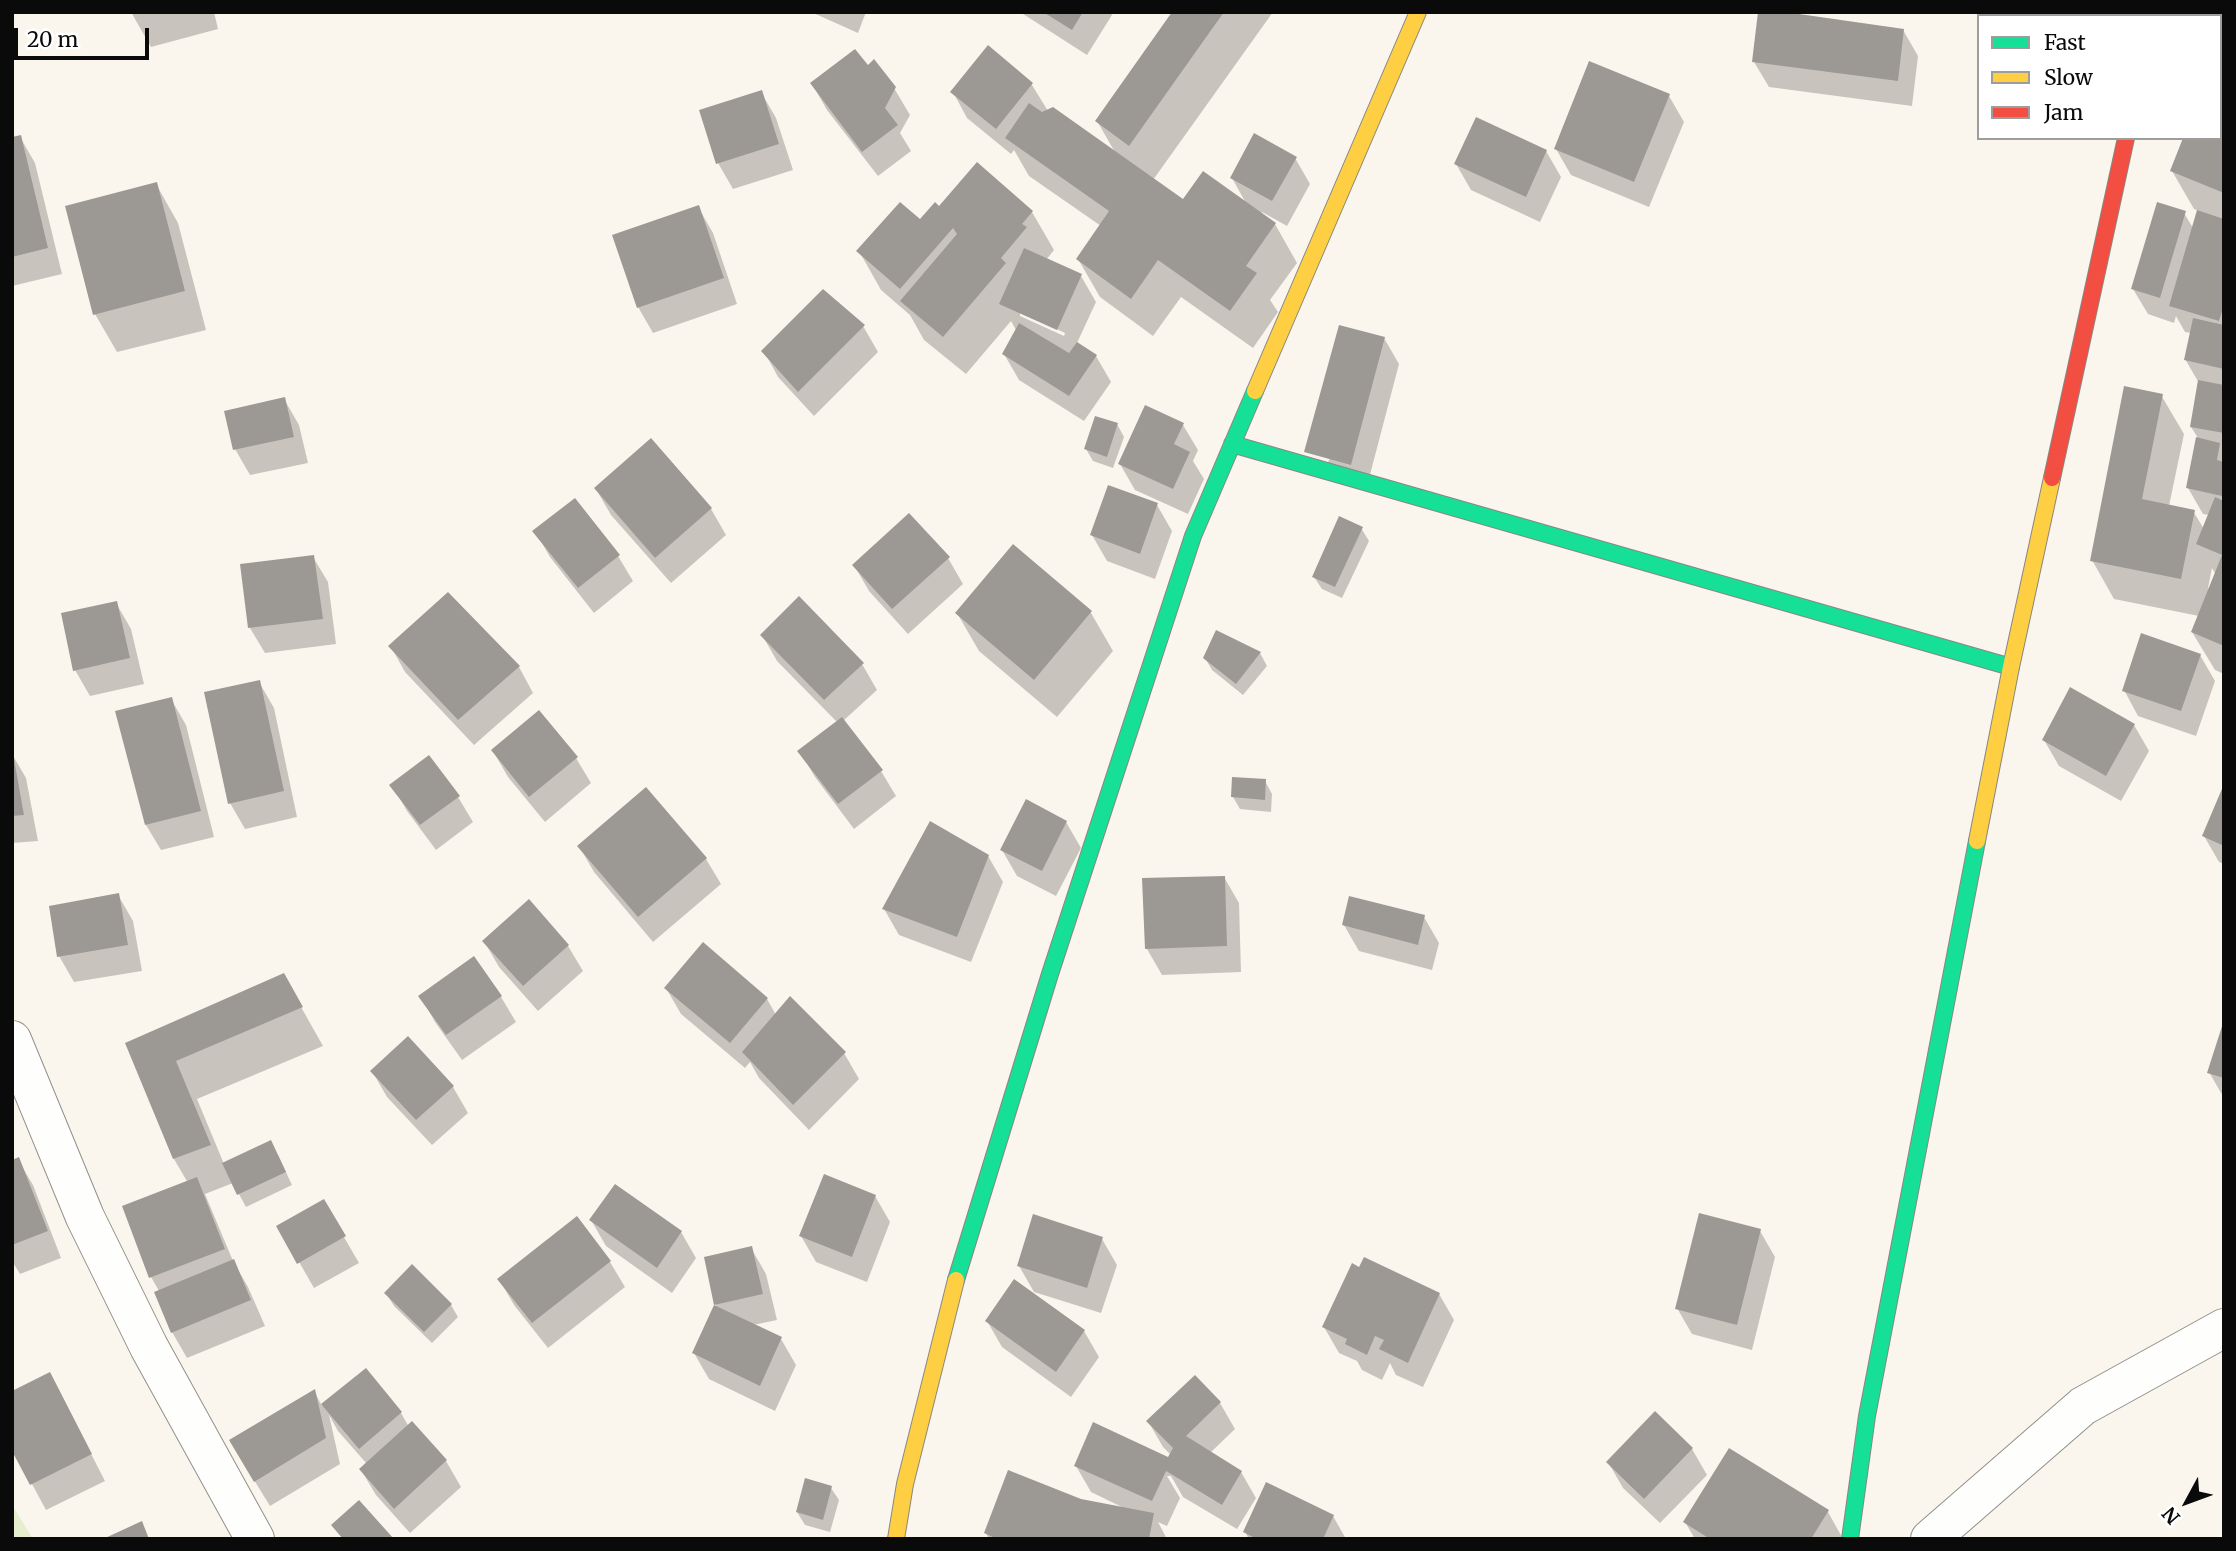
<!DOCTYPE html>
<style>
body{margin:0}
#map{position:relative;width:2236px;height:1551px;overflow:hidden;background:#faf6ed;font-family:Merriweather,serif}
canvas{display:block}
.frame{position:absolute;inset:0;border:14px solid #0a0a0a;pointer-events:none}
.legend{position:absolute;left:1977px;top:14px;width:245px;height:126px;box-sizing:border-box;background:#fff;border:2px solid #9d9d9d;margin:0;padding:9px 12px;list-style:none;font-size:21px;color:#0a0a0a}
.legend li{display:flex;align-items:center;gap:14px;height:35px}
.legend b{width:35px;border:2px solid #9d9d9d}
.north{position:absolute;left:2152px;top:1467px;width:70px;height:70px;-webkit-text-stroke:5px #fff;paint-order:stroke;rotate:229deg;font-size:19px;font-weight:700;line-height:28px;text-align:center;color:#0a0a0a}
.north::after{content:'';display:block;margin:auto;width:24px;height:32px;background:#0a0a0a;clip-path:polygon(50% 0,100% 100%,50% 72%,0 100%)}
.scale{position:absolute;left:14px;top:28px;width:135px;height:32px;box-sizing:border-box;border:4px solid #0a0a0a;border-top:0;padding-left:9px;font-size:21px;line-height:24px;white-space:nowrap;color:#0a0a0a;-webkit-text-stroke:5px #fff;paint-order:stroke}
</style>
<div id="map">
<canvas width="2236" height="1551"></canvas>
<div class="frame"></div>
<ul class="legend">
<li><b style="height:9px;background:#16e098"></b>Fast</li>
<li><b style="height:9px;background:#ffcf43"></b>Slow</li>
<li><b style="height:9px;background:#f24e42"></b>Jam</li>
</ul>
<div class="north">N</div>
<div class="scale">20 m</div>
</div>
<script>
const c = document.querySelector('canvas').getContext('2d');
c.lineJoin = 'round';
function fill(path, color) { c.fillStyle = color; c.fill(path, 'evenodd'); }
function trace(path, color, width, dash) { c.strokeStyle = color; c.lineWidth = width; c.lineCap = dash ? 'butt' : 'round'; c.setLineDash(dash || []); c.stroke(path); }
const green = new Path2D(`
 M12 1505 33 1539H12Z`);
const shadow = new Path2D(`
 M131 12H214L218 29 151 47Z
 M811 12H866L858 33Z
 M1020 12H1110L1112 15 1087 55Z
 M1174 12H1273L1153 180 1183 201 1247 205 1232 178 1295 158 1310 184 1287 226 1262 212 1261 214 1275 224 1297 263 1270 300 1278 312 1253 348 1181 297 1153 336 1100 297 1078 259 1101 226 1029 176 1014 150 1011 154 967 118 953 92 988 48 1032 85 1048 111 1116 154 1097 121Z
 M1903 30 1918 56 1912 106 1769 87 1754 62Z
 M868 67 894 88 910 115 900 133 911 151 878 176 827 110 812 84Z
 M761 92 776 118 793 170 733 189 718 163Z
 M2224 93V674L2215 670 2192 632 2199 616 2114 599 2092 560 2161 395 2184 434 2169 506 2193 511 2204 529 2209 515 2203 514 2188 488 2198 438 2191 427 2199 383 2185 359 2191 333 2185 332 2176 316 2174 323 2148 314 2133 289 2184 213 2193 228 2199 211 2194 209 2172 171 2220 138ZM2212 568 2216 575 2210 589 2208 588Z
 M1669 96 1684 122 1649 207 1571 175 1556 149Z
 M20 137 35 163 62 274 12 286V139Z
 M1546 151 1561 177 1540 222 1471 190 1456 164Z
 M977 165 1032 212 1054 250 1046 260 1081 276 1096 302 1077 343 1096 356 1111 382 1084 421 1019 380 1004 354 1016 330 1011 321 966 374 924 340 910 315 881 290 859 251 920 221 940 208ZM1020 312 1065 333 1064 336 1020 316Z
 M156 184 178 223 206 330 117 352 95 314Z
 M698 207 713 233 737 304 653 333 638 307Z
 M863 326 878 352 814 416 778 377 764 351Z
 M1384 338 1399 364 1366 490 1321 478Z
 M284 399 299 425 308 463 250 475 235 449Z
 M1117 424 1124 437 1113 468 1093 461 1086 449Z
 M1183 425 1198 450 1193 461 1204 479 1188 514 1135 490 1120 464Z
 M650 441 711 509 726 535 671 583 611 515 596 489Z
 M1157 505 1172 531 1155 579 1107 561 1092 535Z
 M1361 528 1369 541 1342 598 1322 589 1314 577Z
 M535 531 618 556 633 581 594 613 550 557Z
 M1013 547 1091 613 1113 651 1057 717 979 651 957 613Z
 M313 557 328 582 336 644 265 653 250 628Z
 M948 558 963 584 908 634 869 591 854 565Z
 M448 595 519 667 533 693 474 745 405 672 391 647Z
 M116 603 131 629 144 684 90 696 75 670Z
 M1217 633 1260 653 1267 666 1243 695 1212 670 1205 658Z
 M762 635 862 664 877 690 843 721 881 771 896 796 854 829 815 777 800 752 837 722 777 661Z
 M2200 655 2215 681 2196 736 2138 716 2124 690Z
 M259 682 274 708 297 817 245 829 230 803Z
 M171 699 186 725 214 837 161 850 146 825Z
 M2134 725 2149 751 2121 801 2059 766 2044 740Z
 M493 751 576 758 591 783 545 822 508 777Z
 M12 754 26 778 38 841 12 843Z
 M1265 781 1272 794 1271 812 1240 809 1233 797Z
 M392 785 458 797 473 822 436 850 407 811Z
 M2224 788V864L2219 862 2204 836Z
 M1066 822 1081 848 1056 896 1017 876 1002 850Z
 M579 846 706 859 721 884 653 942 594 872Z
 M988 856 1003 882 971 962 899 935 884 909Z
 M1224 877 1239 903 1241 972 1162 975 1147 949Z
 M118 895 133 921 142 971 74 982 59 956Z
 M1424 917 1439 943 1432 970 1359 951 1344 925Z
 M484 941 568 946 583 971 538 1011 499 967Z
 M283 975 323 1046 197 1099 224 1164 278 1155 292 1185 246 1207 233 1183 205 1194 233 1261 248 1287 265 1326 187 1358 172 1332 159 1291 151 1277 188 1183 174 1159 127 1044Z
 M666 988 767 999 776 1015 844 1053 859 1079 809 1130 759 1078 750 1062 745 1068 681 1014Z
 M421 997H501L516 1022 462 1060 435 1022Z
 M2224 1024V1098L2209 1072Z
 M408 1038 453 1087 468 1113 432 1145 387 1097 372 1071Z
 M18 1160 33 1185 61 1258 20 1274 12 1261V1162Z
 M875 1196 890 1222 867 1282 816 1262 801 1236Z
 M323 1201 359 1263 314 1288 279 1227Z
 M591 1220 681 1232 696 1258 672 1293 606 1246Z
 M1760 1231 1775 1257 1752 1350 1692 1334 1677 1308Z
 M1102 1239 1117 1265 1101 1313 1034 1292 1019 1266Z
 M751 1248 766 1274 777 1320 753 1325 781 1339 796 1365 775 1411 709 1379 694 1353 716 1305 706 1258Z
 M610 1262 625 1287 548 1348 514 1305 499 1279Z
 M386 1293 451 1305 458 1317 432 1343 394 1306Z
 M1439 1294 1454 1320 1423 1387 1396 1375 1390 1363 1382 1380 1362 1370 1357 1361 1339 1353 1324 1327Z
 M987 1321 1084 1331 1099 1357 1071 1397 1002 1347Z
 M365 1370 401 1413 409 1427 412 1423 446 1461 461 1487 410 1533 376 1495 361 1470 367 1464 338 1431 329 1415 340 1464 270 1506 246 1467 314 1391 322 1406Z
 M50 1374 105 1481 46 1510 12 1447Z
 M1194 1377 1220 1403 1235 1429 1210 1453 1241 1472 1256 1498 1237 1529 1183 1497 1171 1476H1167L1180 1498 1167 1526 1158 1522 1167 1539H989L986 1533 1081 1501 1126 1509 1091 1492 1076 1466 1169 1459 1171 1455 1163 1447 1148 1421Z
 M1692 1449 1707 1475 1660 1523 1623 1488 1608 1462Z
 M831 1488 839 1500 830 1532 805 1525 797 1512Z
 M1828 1512 1843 1539H1695L1685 1522Z
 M1333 1516 1346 1539H1249L1245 1532Z`);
const building = new Path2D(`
 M1043 12H1083L1072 30Z
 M1172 12H1224L1129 146 1095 121Z
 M1758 12H1785L1904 29 1898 81 1752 62Z
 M988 45 1033 83 996 129 950 92Z
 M855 49 868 65 874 59 896 87 885 108 898 125 862 152 810 83Z
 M1589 61 1670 94 1634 182 1554 149Z
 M2220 89 2224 91V193L2170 171 2183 138H2220Z
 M762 90 779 144 716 164 699 110Z
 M1029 103 1042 112 1053 107 1183 199 1203 171 1276 223 1246 266 1257 273 1230 311 1158 260 1131 299 1076 259 1109 211 1005 138Z
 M1476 117 1547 150 1526 197 1454 164Z
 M1254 133 1297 157 1272 201 1230 178Z
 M21 135 48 248 12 257V137Z
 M977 162 1033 211 1022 224 1027 227 1001 258 1006 263 943 337 900 301 957 234 953 228 900 289 856 251 900 202 920 219 935 202 939 206Z
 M157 182 185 291 93 315 65 206Z
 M2157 202 2186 211 2160 298 2131 289Z
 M699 205 724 278 637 308 612 235Z
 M2197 210 2224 219V305L2219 321 2169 306Z
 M1024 248 1082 274 1057 330 999 304Z
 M823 289 865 325 798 392 761 351Z
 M2193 318 2224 325V369L2184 360Z
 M1019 323 1069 353 1077 342 1097 355 1069 396 1002 354Z
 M1339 325 1385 337 1351 465 1304 452Z
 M2198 380 2224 385V433L2190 427Z
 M2124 386 2163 394 2142 499 2195 510 2181 579 2090 561Z
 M285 397 294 437 233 450 224 411Z
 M1145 405 1184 423 1174 444 1190 452 1173 489 1118 464Z
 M1095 416 1118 423 1107 457 1084 449Z
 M2196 437 2220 443 2217 460 2224 462 2222 496 2186 488Z
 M651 438 712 508 655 558 594 488Z
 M1108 485 1158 503 1140 554 1090 535Z
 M2215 497 2224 501V646L2191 632 2222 555 2196 544Z
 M575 498 620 555 578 588 532 531Z
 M909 513 950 557 892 609 852 565Z
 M1339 516 1363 527 1335 587 1312 577Z
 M1013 544 1092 611 1034 680 955 613Z
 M314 555 323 619 248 628 240 564Z
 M448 592 520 666 458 720 388 646Z
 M799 596 864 663 824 700 760 635Z
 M117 601 130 658 73 671 61 613Z
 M1216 630 1261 652 1236 684 1203 658Z
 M2141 633 2201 654 2181 711 2122 691Z
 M260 680 284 791 228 804 204 692Z
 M2070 687 2135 724 2106 776 2042 740Z
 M172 697 201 811 145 825 115 711Z
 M539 710 578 757 529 797 491 750Z
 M842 717 883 770 838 804 797 751Z
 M429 755 460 796 420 825 389 785Z
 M12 759H14L24 815 12 816Z
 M1232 777 1266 779 1265 800 1231 797Z
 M2224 784V846L2202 836Z
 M646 787 707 858 638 917 577 846Z
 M1026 799 1067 821 1042 871 1000 850Z
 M930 821 989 855 957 937 882 909Z
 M1225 876 1227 946 1145 949 1142 878Z
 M119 893 128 945 57 957 49 906Z
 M1349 896 1425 915 1418 945 1342 925Z
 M529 899 569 945 523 986 482 941Z
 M703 942 768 998 730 1043 664 988Z
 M474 956 502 996 446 1035 418 996Z
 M284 973 303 1007 176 1061 211 1145 173 1159 125 1043Z
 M790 996 846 1052 793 1105 742 1052Z
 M2224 1020V1078L2207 1073Z
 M408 1036 454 1086 416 1120 370 1071Z
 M271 1140 286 1172 237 1195 222 1163Z
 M19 1157 48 1231 12 1245V1160Z
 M824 1174 876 1195 852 1257 799 1236Z
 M197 1177 225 1249 149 1278 122 1206Z
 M615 1184 682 1231 657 1268 589 1220Z
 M324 1199 346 1236 297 1264 276 1226Z
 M1699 1213 1761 1229 1737 1325 1675 1309Z
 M1033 1214 1103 1237 1087 1288 1017 1266Z
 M577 1216 611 1261 532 1323 497 1279Z
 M752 1246 763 1294 714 1305 782 1337 760 1386 692 1353 714 1305 704 1257Z
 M1364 1257 1440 1293 1408 1363 1379 1349 1384 1340 1375 1336 1367 1355 1345 1344 1347 1339 1322 1327 1352 1263 1359 1267Z
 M234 1259 251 1300 171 1333 154 1292Z
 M412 1264 452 1304 424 1332 384 1293Z
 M1014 1279 1085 1330 1056 1372 985 1321Z
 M366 1368 402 1412 359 1449 321 1404Z
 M50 1372 92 1454 30 1485 12 1451V1391Z
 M1195 1375 1221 1402 1186 1436 1242 1471 1222 1505 1166 1471 1152 1501 1074 1466 1093 1422 1168 1457 1173 1448 1146 1421Z
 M315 1389 326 1438 254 1482 229 1440Z
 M1655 1411 1693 1448 1644 1499 1606 1462Z
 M412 1421 447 1460 394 1509 359 1469Z
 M1729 1448 1829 1510 1811 1539H1710L1683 1522Z
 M1008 1470 1081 1499 1154 1513 1149 1539H997L984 1533Z
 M805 1478 832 1486 823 1520 796 1512Z
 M1266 1482 1334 1515 1323 1539H1257L1243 1532Z
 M359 1500 394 1539H343L331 1525Z
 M142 1521 149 1539H103Z`);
const street = new Path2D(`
 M2152 16 2153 12
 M12 1040 85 1217 149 1347 255 1539
 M1930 1539 2083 1406 2224 1328`);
const fast = new Path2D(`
 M1232 444 2011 667
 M956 1280 1050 974 1193 536 1255 391
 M1850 1539 1867 1416 1977 841`);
const slow = new Path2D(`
 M1255 391 1418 12
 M1977 841 2011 667 2052 478
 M896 1539 905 1484 956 1280`);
const jam = new Path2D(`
 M2052 478 2126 138`);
fill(green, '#e5eecd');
fill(shadow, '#0003');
fill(building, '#9c9894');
trace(street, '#92908c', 40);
trace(fast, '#898783', 18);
trace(slow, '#898783', 18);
trace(jam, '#898783', 18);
trace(street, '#fefefc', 38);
trace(fast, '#16e098', 16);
trace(slow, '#ffcf43', 16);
trace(jam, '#f24e42', 16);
</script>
